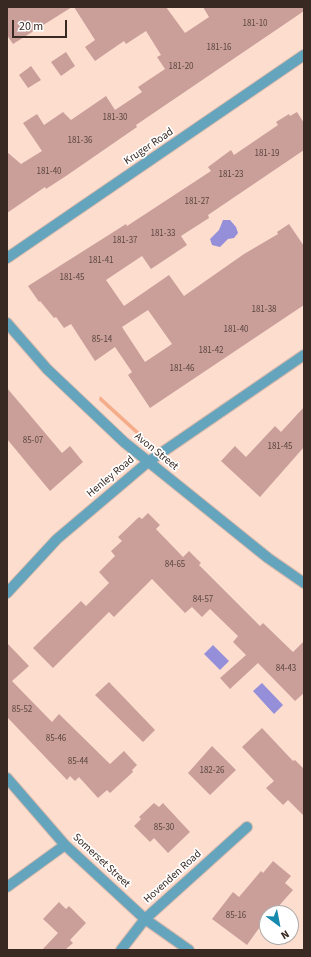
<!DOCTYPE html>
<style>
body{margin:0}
#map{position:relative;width:311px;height:957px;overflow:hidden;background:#fdddce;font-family:"Source Sans 3",sans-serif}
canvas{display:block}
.frame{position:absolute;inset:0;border:8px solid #382922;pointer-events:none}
.north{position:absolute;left:259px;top:905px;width:40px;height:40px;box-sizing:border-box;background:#fff;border:1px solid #afa9a7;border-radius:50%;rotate:148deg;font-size:11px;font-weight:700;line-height:16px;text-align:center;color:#382922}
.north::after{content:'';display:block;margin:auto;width:14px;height:18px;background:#1689ae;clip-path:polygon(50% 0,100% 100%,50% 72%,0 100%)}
.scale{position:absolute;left:12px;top:20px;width:55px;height:18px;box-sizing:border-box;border:2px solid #382922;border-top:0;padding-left:5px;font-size:12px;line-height:14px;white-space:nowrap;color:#382922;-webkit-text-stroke:3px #fff;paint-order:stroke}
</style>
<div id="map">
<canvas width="311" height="957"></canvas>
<div class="frame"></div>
<div class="north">N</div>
<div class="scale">20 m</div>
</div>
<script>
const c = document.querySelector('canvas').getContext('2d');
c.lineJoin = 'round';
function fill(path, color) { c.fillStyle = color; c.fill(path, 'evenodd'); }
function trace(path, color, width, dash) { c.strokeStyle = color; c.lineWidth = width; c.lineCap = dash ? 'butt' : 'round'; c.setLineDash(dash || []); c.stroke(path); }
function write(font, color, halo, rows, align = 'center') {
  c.font = font + ' "Source Sans 3",sans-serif'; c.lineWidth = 3.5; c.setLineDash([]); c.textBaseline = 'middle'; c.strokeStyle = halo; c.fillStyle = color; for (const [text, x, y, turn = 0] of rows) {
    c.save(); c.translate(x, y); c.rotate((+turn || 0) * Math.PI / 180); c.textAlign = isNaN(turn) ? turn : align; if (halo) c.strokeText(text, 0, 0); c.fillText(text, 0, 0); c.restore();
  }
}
const green = new Path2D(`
 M100 396 146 438 144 441 99 400Z`);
const water = new Path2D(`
 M223 220H230L236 227 238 233 234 238 228 239 220 247 212 245 210 239 219 230Z
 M213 645 229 661 220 670 204 654Z
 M262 683 283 705 274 714 253 691Z`);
const building = new Path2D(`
 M7 7H72L13 44 7 35Z
 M74 7H166L185 33 209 17 203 7H304V11L136 125 137 127 66 176 46 189 45 187 7 213V152L21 164 42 151 23 123 37 114 44 125 63 112 71 120 106 96 115 110 142 92 138 87 165 69 157 57 161 55 146 31 126 44 124 41 95 61 85 47 95 40Z
 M66 52 75 66 61 76 51 62Z
 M31 66 41 80 28 88 19 75Z
 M297 112 304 123V150L208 215 209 218 181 236 187 245 151 269 142 256 106 280 124 306 169 275 184 296 244 254 278 234 277 232 289 224 304 246V305L150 408 128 375 132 372 115 347 95 361 71 324 64 328 56 317 54 318 40 301 39 302 28 286 126 224 127 226 211 171 208 167 231 150 234 155 278 125 276 122 289 114 290 116ZM148 310 172 344 145 362 122 327Z
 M7 388 62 453 70 446 83 462 50 491 7 439Z
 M304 407V447L260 497 221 461 235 446 246 457 275 426 281 432Z
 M148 513 160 525 156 529 183 557 189 551 201 563 199 565 260 626 263 623 293 652 304 641V693L295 701 258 663 230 689 220 678 246 655 233 642 238 636 210 609 202 617 192 607 185 613 152 579 114 617 109 612 53 668 33 648 81 601 86 606 109 583 99 572 115 556 111 551 122 541 118 537 139 517 142 519Z
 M7 643 29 666 12 681 52 722 59 714 110 764 124 751 137 765 132 770 133 772 110 793 107 790 98 798 79 777 75 781 70 776 67 780 7 717Z
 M109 682 155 730 143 742 95 695Z
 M262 728 293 761 295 760 304 769V816L288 800 283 805 266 788 274 781 242 747Z
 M212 746 236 770 210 795 188 773Z
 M154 803 159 807 163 803 190 832 168 853 154 838 150 842 134 826 141 819 139 817Z
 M273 861 291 876 285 883 293 890 277 908 275 907 270 913H267V917L247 945 212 919 233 892 239 897 261 871 263 873Z
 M59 902 66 909 69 906 86 923 70 940 73 943 65 950H42L58 933 43 919Z`);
const street = new Path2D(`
 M7 258 304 55
 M7 323 47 369 124 442 268 558 304 583
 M7 593 57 539 148 462 304 355
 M7 778 65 845 145 919 189 950
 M7 887 65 845
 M121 950 145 919 247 827`);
const numberNames = [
 ["181-10",255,24],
 ["181-16",219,48],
 ["181-20",181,67],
 ["181-30",115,118],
 ["181-36",80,141],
 ["181-19",267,154],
 ["181-40",49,172],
 ["181-23",231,175],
 ["181-27",197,202],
 ["181-33",163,234],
 ["181-37",125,241],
 ["181-41",101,261],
 ["181-45",72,278],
 ["181-38",264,310],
 ["181-40",236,330],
 ["85-14",102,340],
 ["181-42",211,351],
 ["181-46",182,369],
 ["85-07",33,441],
 ["181-45",280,447],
 ["84-65",175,565],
 ["84-57",203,600],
 ["84-43",286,669],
 ["85-52",22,710],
 ["85-46",56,739],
 ["85-44",78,762],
 ["182-26",212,771],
 ["85-30",164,828],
 ["85-16",236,916]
];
const streetNames = [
 ["Kruger Road",149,147,-34],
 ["Avon Street",156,452,39],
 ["Henley Road",111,477,-40],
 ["Somerset Street",101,861,43],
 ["Hovenden Road",173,877,-42]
];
fill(green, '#f5ac89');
fill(water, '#948fd8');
fill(building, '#ca9f9a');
trace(street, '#d6b9ac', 12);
trace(street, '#65a4bd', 10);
write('9px', '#5c4640', null, numberNames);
write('11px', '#382922', '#fff', streetNames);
</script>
